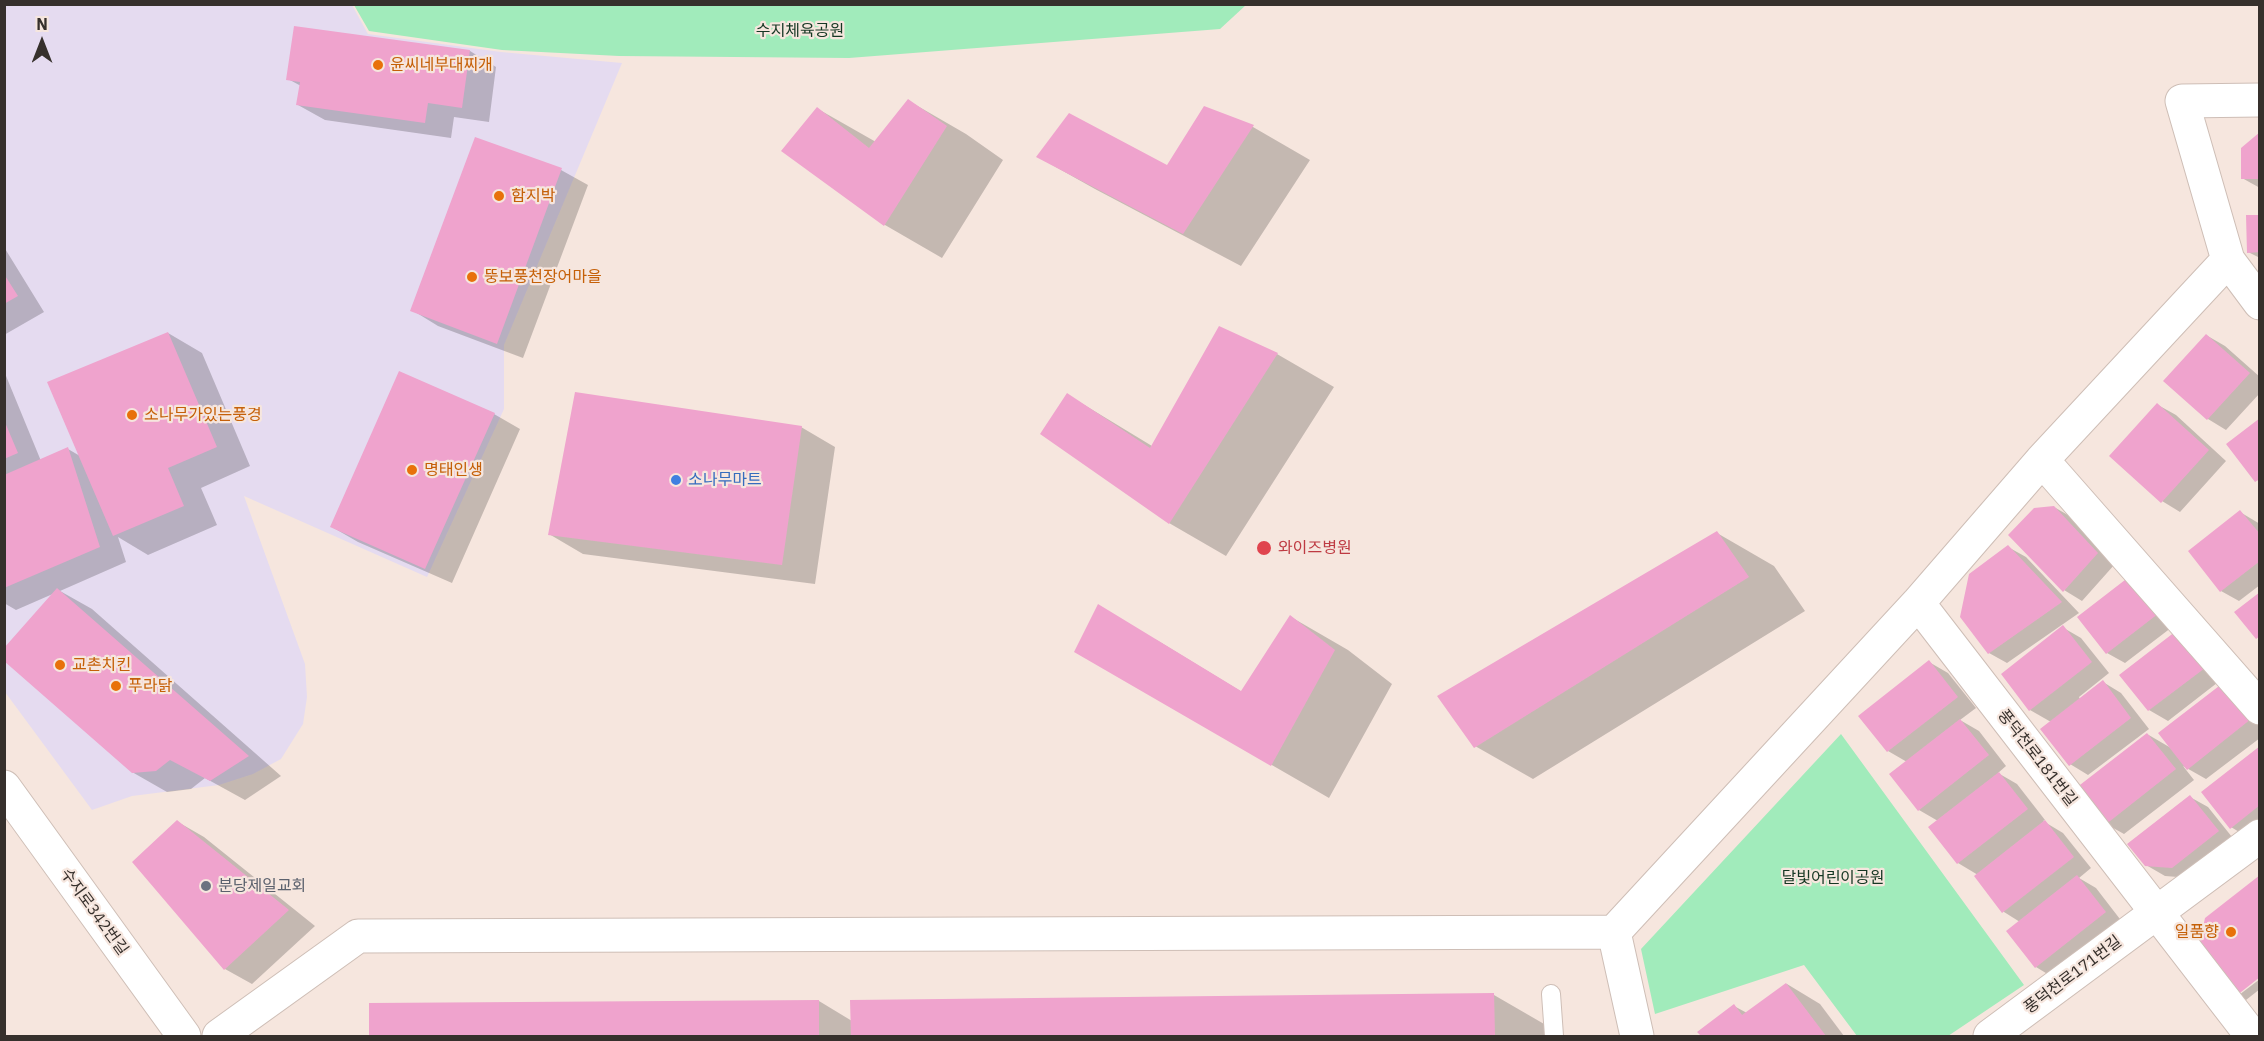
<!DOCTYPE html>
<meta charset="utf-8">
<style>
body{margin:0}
#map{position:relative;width:2264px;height:1041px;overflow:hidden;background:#f6e6de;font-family:"IBM Plex Sans",sans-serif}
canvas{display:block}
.frame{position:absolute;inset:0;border:6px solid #36302c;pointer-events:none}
.north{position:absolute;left:12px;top:12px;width:60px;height:60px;-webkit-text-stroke:4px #f6e6de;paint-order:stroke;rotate:0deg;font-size:16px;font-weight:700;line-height:24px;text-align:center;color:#36302c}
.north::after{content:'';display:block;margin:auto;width:21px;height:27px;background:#36302c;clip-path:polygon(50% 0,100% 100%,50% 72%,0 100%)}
</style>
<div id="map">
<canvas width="2264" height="1041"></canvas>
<div class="frame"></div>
<div class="north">N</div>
</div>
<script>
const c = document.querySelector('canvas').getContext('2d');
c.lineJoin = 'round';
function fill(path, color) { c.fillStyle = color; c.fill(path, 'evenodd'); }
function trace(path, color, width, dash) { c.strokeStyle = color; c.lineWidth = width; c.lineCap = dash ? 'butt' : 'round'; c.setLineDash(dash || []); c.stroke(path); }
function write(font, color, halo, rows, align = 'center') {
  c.font = font + ' "IBM Plex Sans","Noto Sans KR",sans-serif'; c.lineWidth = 4.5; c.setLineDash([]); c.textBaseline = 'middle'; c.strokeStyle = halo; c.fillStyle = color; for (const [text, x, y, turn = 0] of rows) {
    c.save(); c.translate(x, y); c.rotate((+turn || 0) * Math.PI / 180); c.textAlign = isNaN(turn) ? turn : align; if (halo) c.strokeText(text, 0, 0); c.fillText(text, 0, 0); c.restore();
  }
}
const commercial = new Path2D(`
 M4 5H352L368 34 501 52 622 63 504 345V409L427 577 244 496 305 664 307 697 303 724 281 759 253 774 219 785 132 796 92 810 5 692Z`);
const green = new Path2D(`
 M354 5H1246L1220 29 849 58 619 56 502 50 369 31Z
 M1841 734 2024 985 1948 1036H1857L1804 965 1655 1014 1641 949Z`);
const shadow = new Path2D(`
 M470 51 496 67 489 122 454 117 451 138 325 120 298 105 301 86 288 79Z
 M909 101 966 134 1003 160 942 258 885 225 783 151 818 109 876 142Z
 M1205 108 1253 127 1310 160 1241 266 1095 189 1038 157 1167 167Z
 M2260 134V188L2242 178Z
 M561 170 588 185 523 358 438 326 412 310Z
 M2260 217V258L2248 252Z
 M4 247 44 312 4 335Z
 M1220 328 1277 354 1334 387 1226 556 1169 523 1068 395 1152 446Z
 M168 333 202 353 250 466 201 488 217 525 148 555 118 537 126 562 60 591 92 609 281 776 245 800 205 778 191 789 167 792 132 772 55 593 16 610 4 603V371L41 461 68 449 80 456Z
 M2206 335 2225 346 2260 377V393L2226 430 2208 419 2165 381Z
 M2158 405 2176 415 2226 461 2180 512 2162 501Z
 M494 414 520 429 452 583 358 542 332 527Z
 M801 427 835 447 815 584 583 554 549 534Z
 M2054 507 2073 518 2115 564 2082 601 2064 590Z
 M2240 512 2260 524V585L2239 601 2221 591Z
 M1717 533 1774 566 1805 611 1533 779 1475 746Z
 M2008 547 2026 557 2079 613 2007 663 1989 653Z
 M2134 575 2180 621 2125 663 2107 653Z
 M1291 617 1348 650 1392 684 1329 798 1076 652 1155 639 1242 692Z
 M2062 627 2081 638 2109 673 2079 697 2080 699 2103 682 2121 693 2149 729 2088 775 2070 764 2051 722 2030 710 2003 674Z
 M2180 630 2226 676 2168 721 2149 710 2122 675Z
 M1929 662 1948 673 1976 708 1960 720 1979 731 2006 766 1998 773 2017 784 2045 820 2043 821 2063 833 2091 868 2079 878 2096 888 2123 923 2054 978 2036 967 2020 922 2004 912 1976 876 1978 875 1958 863 1938 821 1919 810 1907 762 1888 751 1860 716Z
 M2260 719V738L2206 779 2183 766 2194 780 2124 834 2106 824 2147 734 2171 748 2160 733Z
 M2260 748V830L2249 838 2231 827Z
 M2190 797 2208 807 2236 842 2191 878 2165 876 2146 865Z
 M178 822 204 837 315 926 252 984 225 969Z
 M2260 979V989L2246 1000 2239 995Z
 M1787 984 1820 1004 1844 1036H1703L1699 1032 1734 1006 1747 1013Z
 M1494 995 1551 1028V1036H371V1005L819 1001 852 1021Z`);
const building = new Path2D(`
 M294 26 470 50 462 108 428 103 425 123 296 105 300 82 286 80Z
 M908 99 947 126 884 226 781 151 817 107 869 148Z
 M1204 106 1254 125 1183 234 1036 157 1069 113 1167 165Z
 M2260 132V179H2241V148Z
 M475 137 562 168 497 344 410 311Z
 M2246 215H2260V252L2247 253Z
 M4 274 18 296 4 304Z
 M1219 326 1278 353 1169 524 1040 434 1067 393 1150 448Z
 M168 332 217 447 168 468 184 506 113 536 47 382Z
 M2206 334 2250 373 2207 420 2163 381Z
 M399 371 495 413 425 569 330 527Z
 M575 392 802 426 782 565 548 535Z
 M2157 403 2209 450 2161 503 2109 456Z
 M2260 418V479L2255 482 2226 444Z
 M4 420 18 453 4 459Z
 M68 447 100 547 4 588V475Z
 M2054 506 2098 553 2063 592 2008 535 2034 508Z
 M2240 510 2260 534V561L2220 592 2188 551Z
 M1717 531 1749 577 1474 748 1437 696Z
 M2008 545 2062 602 1988 654 1960 617 1969 574Z
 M2134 573 2163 610 2106 654 2077 617Z
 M57 588 249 756 210 781 170 760 156 771 132 773 4 661V648Z
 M2260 592V636L2256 639 2234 612Z
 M1098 604 1241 691 1290 615 1335 650 1271 766 1074 652Z
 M2063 625 2092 662 2029 711 2001 674Z
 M2180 628 2209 665 2148 711 2119 675Z
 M1929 660 1958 697 1887 752 1858 716Z
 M2103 680 2131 718 2069 766 2040 729Z
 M2223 683 2251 719 2187 770 2158 733Z
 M1960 719 1989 755 1918 811 1889 774Z
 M2147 733 2176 769 2105 825 2076 788Z
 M2260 746V805L2230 829 2201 792Z
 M1999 772 2028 809 1957 864 1928 827Z
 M2190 795 2219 831 2172 868 2145 866 2127 844Z
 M177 820 289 910 224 970 132 862Z
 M2045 820 2074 857 2002 913 1974 876Z
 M2077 875 2106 912 2035 968 2006 931Z
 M2260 875V977L2236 996 2199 946 2205 918Z
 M1786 983 1826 1036H1701L1697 1032 1734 1004 1742 1015Z
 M1494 993 1495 1036H851L850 1000Z
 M819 1000V1036H369V1003Z`);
const service = new Path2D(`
 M1551 994 1554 1036`);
const minor = new Path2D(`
 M2228 260 2260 303
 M2042 460 2260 708
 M1918 603 2252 1036
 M1614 932 1637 1036
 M219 1036 358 936 1614 932 1918 603 2042 460 2228 260 2182 101 2260 100
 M1990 1036 2260 836`);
const tertiary = new Path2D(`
 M4 787 184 1036`);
const markers = [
 [378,65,6,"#e8710a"],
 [499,196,6,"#e8710a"],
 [472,277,6,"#e8710a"],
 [132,415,6,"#e8710a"],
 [412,470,6,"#e8710a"],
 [676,480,6,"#3f7fe0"],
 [1264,548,8,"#e0444e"],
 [60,665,6,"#e8710a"],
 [116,686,6,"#e8710a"],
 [206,886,6,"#6b7280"],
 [2231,932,6,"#e8710a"]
];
const parkNames = [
 ["수지체육공원",800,31],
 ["달빛어린이공원",1833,878]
];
const foodNames = [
 ["윤씨네부대찌개",390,65],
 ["함지박",511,196],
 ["뚱보풍천장어마을",484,277],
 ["소나무가있는풍경",144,415],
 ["명태인생",424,470],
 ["교촌치킨",72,665],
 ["푸라닭",128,686],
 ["일품향",2219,932,"right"]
];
const shopNames = [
 ["소나무마트",688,480]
];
const healthNames = [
 ["와이즈병원",1278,548]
];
const streetNames = [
 ["풍덕천로181번길",2037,758,52],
 ["수지로342번길",94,912,54],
 ["풍덕천로171번길",2073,975,-37]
];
const worshipNames = [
 ["분당제일교회",218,886]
];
fill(commercial, '#e5dbf0');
fill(green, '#a1ebbb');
fill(shadow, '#0003');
fill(building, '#efa3cd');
trace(service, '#cebeb6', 20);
trace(minor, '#cebeb6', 35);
trace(tertiary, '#cebeb6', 35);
trace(service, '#fff', 18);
trace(minor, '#fff', 33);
trace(tertiary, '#fff', 33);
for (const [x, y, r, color] of markers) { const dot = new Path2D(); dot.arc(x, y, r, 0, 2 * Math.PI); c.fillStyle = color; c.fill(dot); trace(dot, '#f6e6de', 2); }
write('16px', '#153723', '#f6e6de', parkNames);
write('16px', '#c56008', '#f6e6de', foodNames, 'left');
write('16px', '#366cbe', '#f6e6de', shopNames, 'left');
write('16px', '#be3a42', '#f6e6de', healthNames, 'left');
write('16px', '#36302c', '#f6e6de', streetNames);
write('16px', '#5b616d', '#f6e6de', worshipNames, 'left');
</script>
